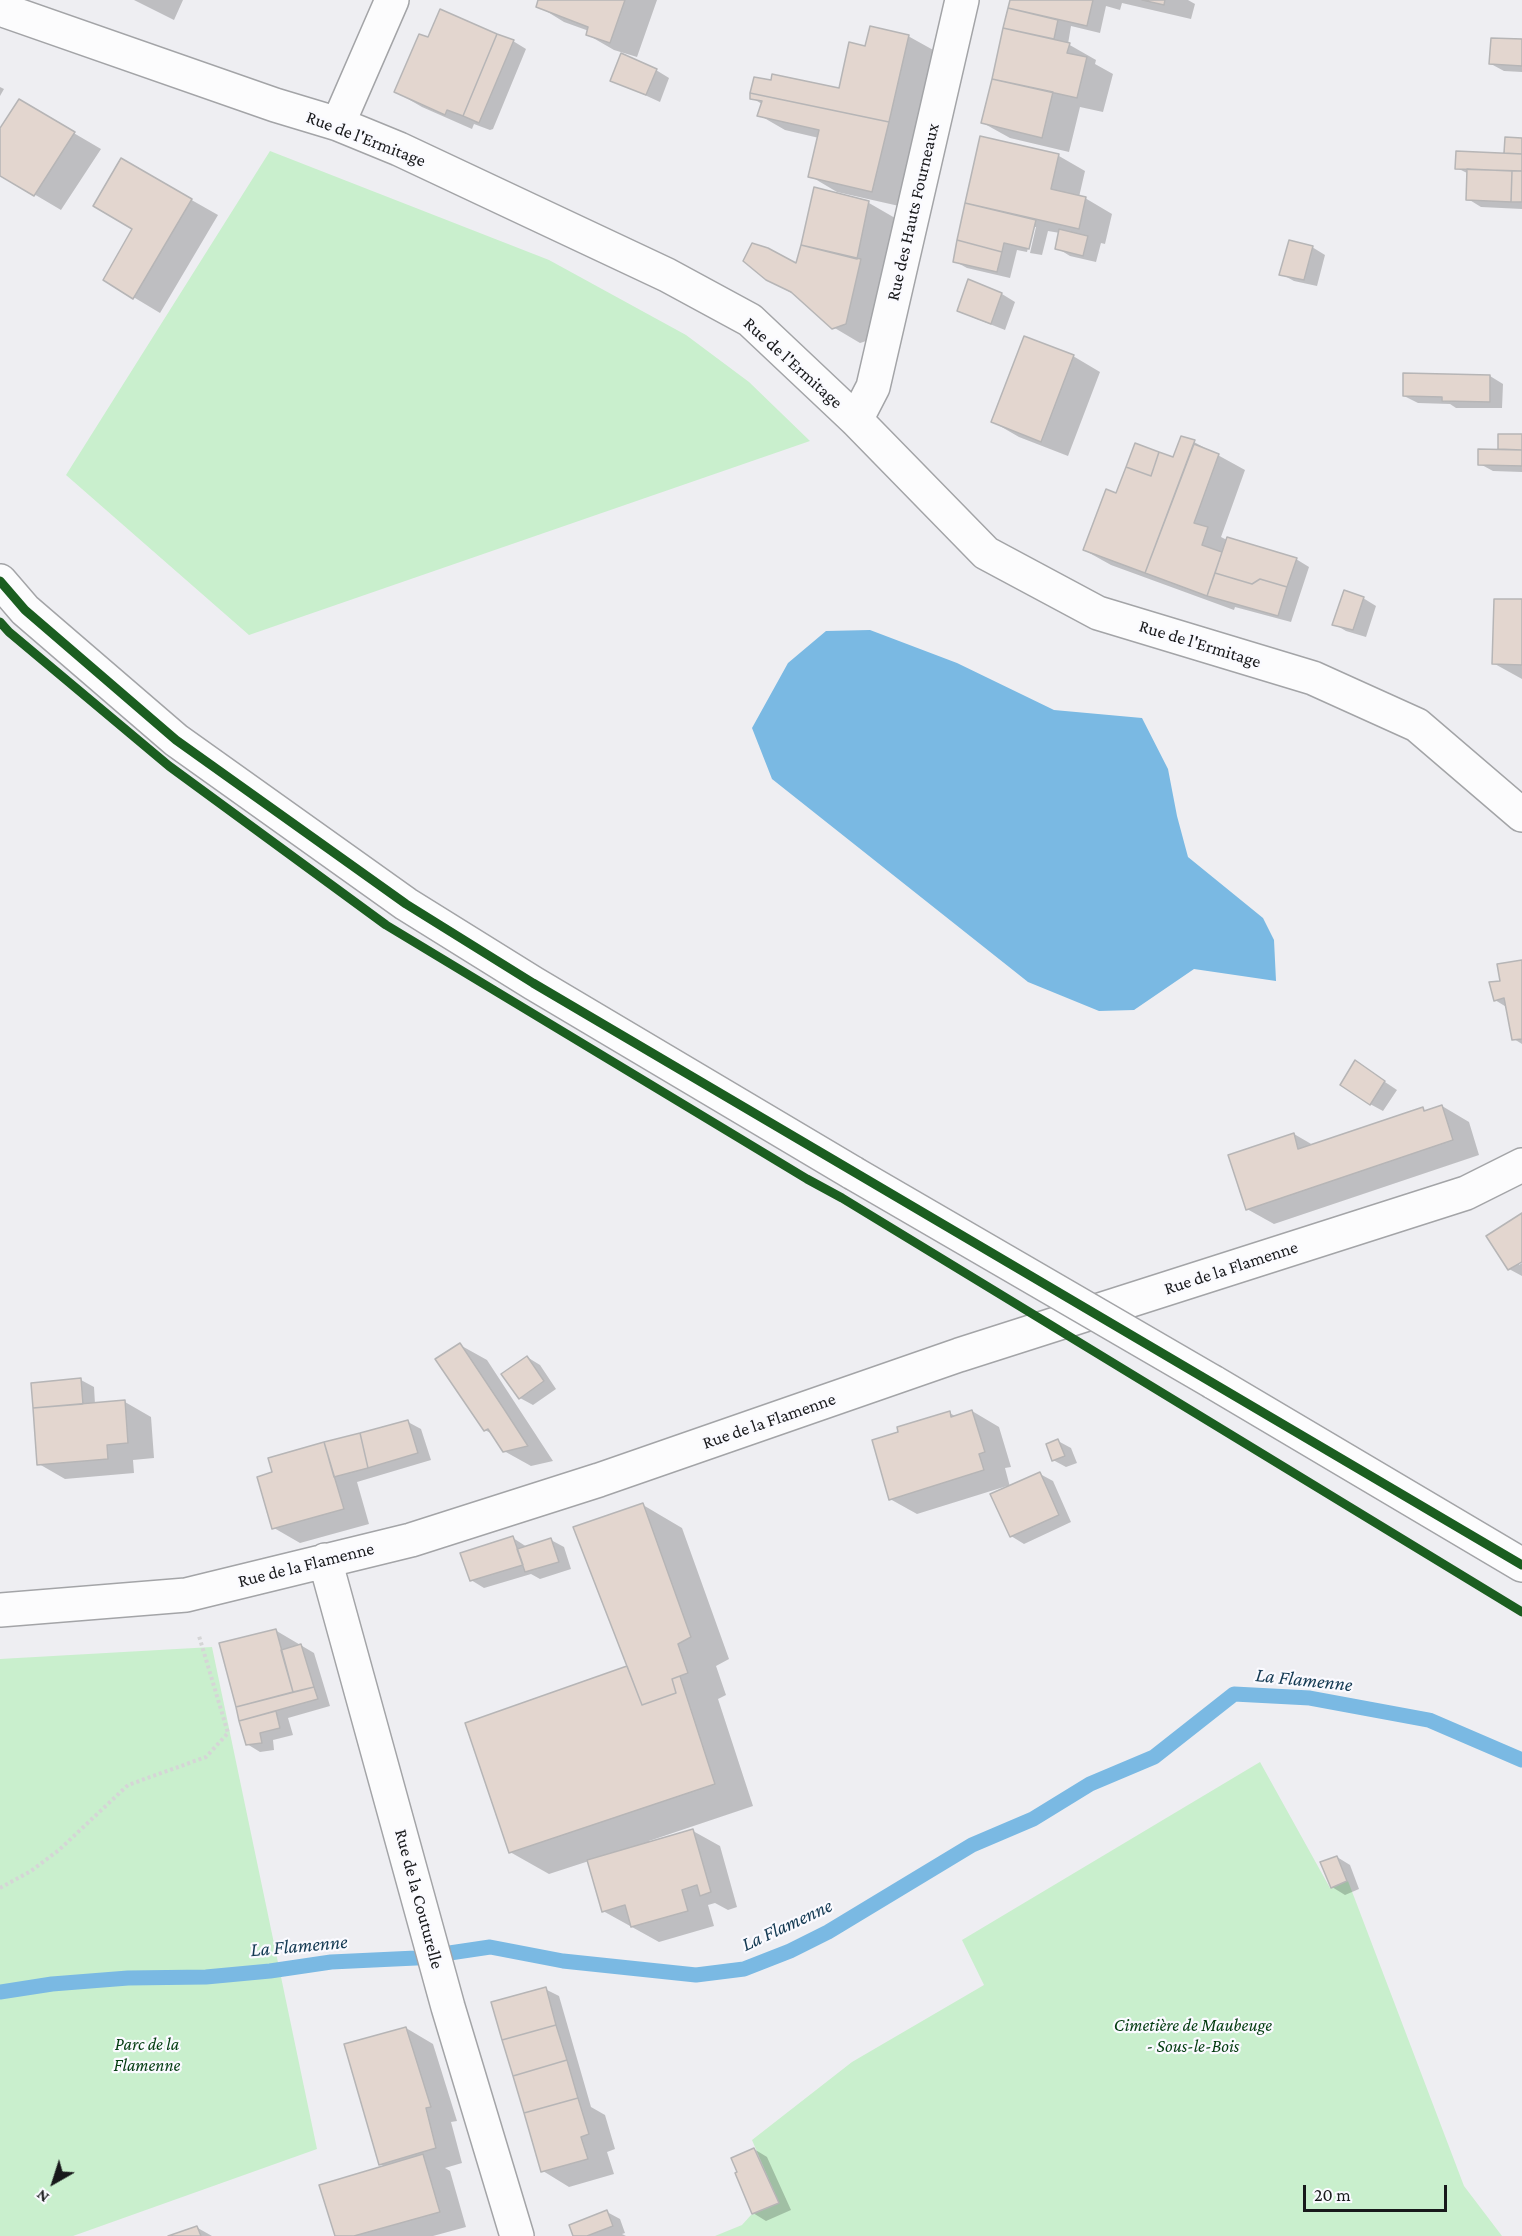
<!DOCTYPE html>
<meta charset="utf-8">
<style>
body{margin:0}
#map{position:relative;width:1522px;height:2236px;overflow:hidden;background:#eeeef2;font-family:"Crimson Pro",serif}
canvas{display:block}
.north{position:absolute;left:24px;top:2152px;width:60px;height:60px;-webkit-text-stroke:4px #fafaff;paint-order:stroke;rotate:219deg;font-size:16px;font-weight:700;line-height:24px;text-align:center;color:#18191b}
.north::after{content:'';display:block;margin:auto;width:21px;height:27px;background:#18191b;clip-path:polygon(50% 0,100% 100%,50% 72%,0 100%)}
.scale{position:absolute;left:1303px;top:2185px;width:144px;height:27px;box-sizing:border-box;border:3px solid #18191b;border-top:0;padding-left:8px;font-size:18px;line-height:21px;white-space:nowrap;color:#18191b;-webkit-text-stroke:4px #fafaff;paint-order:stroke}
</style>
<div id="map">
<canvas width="1522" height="2236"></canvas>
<div class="north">N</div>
<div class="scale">20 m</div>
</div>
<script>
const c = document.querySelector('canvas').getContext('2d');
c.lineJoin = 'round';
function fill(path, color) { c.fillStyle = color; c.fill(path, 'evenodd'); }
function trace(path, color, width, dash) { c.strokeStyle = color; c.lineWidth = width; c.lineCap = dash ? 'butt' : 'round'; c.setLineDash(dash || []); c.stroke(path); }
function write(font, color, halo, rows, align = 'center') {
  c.font = font + ' "Crimson Pro",serif'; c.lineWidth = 4.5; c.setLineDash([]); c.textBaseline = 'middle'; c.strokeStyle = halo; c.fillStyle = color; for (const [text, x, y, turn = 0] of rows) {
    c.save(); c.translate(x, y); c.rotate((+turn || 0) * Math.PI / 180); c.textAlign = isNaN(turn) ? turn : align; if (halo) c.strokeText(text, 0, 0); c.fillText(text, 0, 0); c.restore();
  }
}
const green = new Path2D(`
 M270 151 549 260 686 335 749 382 810 441 249 635 66 475Z
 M212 1647 317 2149 73 2236H0V1659Z
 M1260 1762 1330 1888 1348 1881 1464 2186 1502 2236H715L742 2225 751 2215 779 2203 752 2140 852 2062 984 1985 962 1940Z`);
const water = new Path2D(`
 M870 630 957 663 1054 710 1142 718 1168 769 1177 816 1188 857 1263 918 1274 940 1276 981 1194 969 1134 1010 1099 1011 1028 982 772 779 752 728 788 663 826 631Z`);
const shadow = new Path2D(`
 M134 0H183L174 20Z
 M540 0H657L637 57 614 50 588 35 589 31 564 22 538 6Z
 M1011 0H1188L1195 4 1191 19 1122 3 1120 10 1106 6 1100 33 1071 26 1068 44 1096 60 1095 64 1113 74 1103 112 1080 107 1069 152 1010 138 983 123Z
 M908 36 935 51 899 206 837 192 810 176 819 138 785 130 759 115 762 104 752 98 840 89 867 48Z
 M429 39 513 41 526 49 493 129 490 130 474 124 472 129 422 107 396 92Z
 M1522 40V72L1504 71 1491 64Z
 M656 70 669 78 660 102 612 80Z
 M0 87 4 89 0 96Z
 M19 101 101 149 61 210 0 174V131Z
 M981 138 1059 156 1085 171 1079 197 1085 198 1112 214 1105 244 1101 243 1096 262 1070 256 1057 248 1060 233 1048 231 1042 255 1030 253 1036 227H1033L1027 252 1017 250 1010 278 967 268 954 261Z
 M1506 139H1522V209L1481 207 1468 199 1469 174 1457 168 1506 155Z
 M121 160 218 215 160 313 105 280 134 229Z
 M869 203 895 218 873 339 860 343 833 327 800 298 767 279 797 265Z
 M1312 247 1325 255 1317 286 1294 281 1281 274Z
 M969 281 1002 294 1015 302 1005 330 972 317 959 310Z
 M1073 356 1100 372 1068 456 1019 437 993 422Z
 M1490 376 1503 384 1502 408H1456L1450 404 1418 403 1404 396Z
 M1499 435H1522V472L1493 471 1480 464 1499 451Z
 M1194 442 1245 470 1221 537 1227 540 1296 559 1309 567 1291 622 1235 607 1234 610 1111 565 1084 550 1117 494 1174 459Z
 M1363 598 1376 606 1366 637 1346 631 1334 624Z
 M1522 601V679L1493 663Z
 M1522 961V1044L1514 1039 1508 1008 1495 1000 1502 982Z
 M1355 1062 1397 1090 1383 1111 1370 1104Z
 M1442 1106 1469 1122 1479 1155 1274 1224 1247 1209 1294 1134 1313 1145 1423 1109 1427 1111Z
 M1522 1215V1260L1519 1262V1265L1522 1263V1276L1509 1269Z
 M460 1345 487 1360 553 1461 531 1466 504 1451 494 1435 485 1430Z
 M527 1357 540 1365 556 1389 533 1405 520 1398Z
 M81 1380 94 1387 95 1404 125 1402 151 1417 154 1458 133 1460 134 1473 65 1479 39 1464Z
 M972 1411 999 1427 1011 1467 1005 1468 1010 1487 1040 1474 1053 1481 1071 1522 1024 1544 1011 1536 1007 1486 917 1514 890 1499 950 1413 956 1417Z
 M408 1422 421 1429 431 1460 357 1482 369 1524 300 1543 274 1528 259 1478Z
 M1058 1441 1071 1448 1077 1463 1066 1467 1053 1460Z
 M643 1505 682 1528 729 1659 716 1666 726 1695 718 1699 753 1806 649 1841V1844L693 1831 720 1846 737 1907 728 1910 715 1903 708 1905 714 1926 659 1942 603 1911 589 1861 549 1874 510 1852 629 1666Z
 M513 1538 527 1547 551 1540 564 1547 571 1569 540 1579 531 1574 484 1588 471 1580Z
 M275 1630 314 1653 330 1706 288 1718 293 1735 273 1740 274 1750 260 1752 247 1744 221 1644Z
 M1337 1857 1350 1865 1359 1889 1345 1895 1332 1887Z
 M545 1989 559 1996 591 2107 605 2115 615 2149 607 2152 614 2174 569 2187 543 2171Z
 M406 2028 433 2044 457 2121 451 2122 462 2163 445 2168 450 2171 466 2227 433 2236H336L386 2167 380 2164Z
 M754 2149 767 2157 791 2210 766 2221 753 2213Z
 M607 2212 620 2219 625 2233 622 2234 626 2236H575Z
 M196 2227 212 2236H173Z`);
const stream = new Path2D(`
 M0 1992 52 1984 128 1978 206 1977 270 1971 331 1962 416 1958 490 1947 563 1961 696 1975 744 1969 790 1951 828 1932 972 1845 1033 1819 1090 1784 1154 1757 1234 1694 1310 1698 1429 1720 1522 1760`);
const building = new Path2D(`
 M538 0H625L610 43 586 35 588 27 536 7Z
 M1010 0H1093L1087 26 1008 8Z
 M1142 0H1165L1164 5Z
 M1008 8 1058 20 1054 39 1003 28Z
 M440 9 497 34 463 116 447 110 445 115 394 92 419 34 428 37Z
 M870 26 909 35 889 122 750 93 754 77 771 80 772 74 839 88 849 42 865 46Z
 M1003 28 1070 43 1067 53 1087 57 1077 98 992 79Z
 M497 34 514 40 479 123 463 116Z
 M1491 38 1522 39V66L1489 64Z
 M621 53 657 69 646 95 610 81Z
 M992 79 1053 92 1042 138 981 123Z
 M750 93 889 122 872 192 808 177 819 130 757 116 762 101 750 99Z
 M19 99 75 132 34 196 0 176V128Z
 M980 136 1059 154 1051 189 1086 197 1079 229 965 203Z
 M1505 137 1522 138V154L1504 153Z
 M1456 151 1522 154V171L1455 169Z
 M121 158 192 199 133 299 103 280 132 229 93 206Z
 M1467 169 1512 171 1511 202 1466 200Z
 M1512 171H1522V202H1511Z
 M814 187 869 201 857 259 801 245Z
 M965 203 1036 220 1029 249 1004 243 1002 252 957 240Z
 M1059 229 1088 236 1083 256 1055 249Z
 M957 240 1002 252 997 272 953 262Z
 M1289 240 1313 246 1304 280 1279 275Z
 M752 243 768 248 796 263 801 245 861 259 846 324 832 329 791 292 766 280 743 261Z
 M968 279 1002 293 991 324 957 311Z
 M1024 336 1074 355 1041 442 991 422Z
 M1403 373 1490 375V402L1442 401V397L1403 396Z
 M1498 434H1522V450L1498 449Z
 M1181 436 1195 440 1145 573 1083 550 1106 489 1116 493 1126 467 1151 476 1159 452 1173 457Z
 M1135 443 1159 452 1151 476 1126 467Z
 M1194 444 1219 454 1194 523 1208 527 1202 545 1222 552 1207 596 1145 573Z
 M1478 449 1522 450V466L1478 465Z
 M1227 537 1297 558 1287 587 1260 579 1252 584 1215 573Z
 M1215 573 1252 584 1260 579 1287 587 1278 616 1207 596Z
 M1344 590 1364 597 1353 630 1332 625Z
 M1494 599H1522V665L1492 664Z
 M1522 960V1039L1512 1040 1504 998 1494 1001 1489 982 1500 981 1497 964Z
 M1355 1060 1385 1081 1370 1105 1340 1085Z
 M1442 1105 1453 1140 1246 1210 1228 1155 1294 1133 1298 1149 1423 1107 1424 1111Z
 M1522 1213V1262L1508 1270 1486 1236Z
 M460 1343 504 1409 528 1446 503 1452 488 1429 484 1431 435 1359Z
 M527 1356 544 1381 519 1399 501 1374Z
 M81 1378 83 1404 33 1408 31 1383Z
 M125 1400 128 1443 107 1445 108 1459 37 1465 33 1408Z
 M972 1410 985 1452 979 1454 984 1470 889 1500 872 1440 898 1432 897 1427 950 1411 951 1417Z
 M408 1420 418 1453 368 1468 360 1433Z
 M360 1433 368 1468 334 1477 324 1442Z
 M1058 1439 1065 1456 1052 1461 1046 1444Z
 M324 1442 344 1509 272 1529 257 1477 272 1472 268 1458Z
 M1040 1472 1059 1515 1010 1537 990 1494Z
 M643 1503 691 1637 678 1644 688 1673 672 1679 676 1693 642 1705 573 1527Z
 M513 1536 523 1565 470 1581 460 1553Z
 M551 1538 559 1562 525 1572 517 1549Z
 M276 1629 293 1692 236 1707 219 1643Z
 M301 1644 314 1687 293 1692 281 1650Z
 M627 1666 642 1705 676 1693 672 1679 680 1676 715 1784 509 1853 465 1723Z
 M314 1687 318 1699 239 1721 236 1707Z
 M276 1711 280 1728 260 1733 262 1743 246 1745 239 1721Z
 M693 1829 711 1892 700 1896 697 1885 682 1890 688 1911 631 1927 625 1905 602 1912 587 1860Z
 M1337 1856 1347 1881 1331 1888 1320 1862Z
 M546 1987 556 2025 502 2040 491 2002Z
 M556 2025 567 2060 513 2076 502 2040Z
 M406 2027 431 2107 426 2108 436 2148 379 2165 344 2044Z
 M567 2060 578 2098 524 2113 513 2076Z
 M578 2098 589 2134 581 2137 588 2159 541 2172 524 2113Z
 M754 2148 779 2203 752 2214 735 2173 737 2172 731 2158Z
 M423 2154 440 2212 354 2236H335L319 2185Z
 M607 2210 613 2226 587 2236H573L569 2225Z
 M197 2226 201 2236H168Z`);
const path = new Path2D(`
 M0 1888 31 1871 59 1850 128 1785 206 1757 228 1733 199 1636`);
const street = new Path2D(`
 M0 9 275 105 338 124 399 149 667 275 750 320 856 420 986 553 1098 613 1313 678 1417 725 1522 815
 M338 124 392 0
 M856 420 873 387 962 0
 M325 1560 448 2007 517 2236
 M0 1610 186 1595 411 1540 599 1480 959 1355 1466 1193 1522 1165`);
const secondary = new Path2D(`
 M0 581 25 610 176 740 406 904 533 983 853 1173
 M1213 1382 1522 1565`);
const secondaryBridge = new Path2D(`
 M853 1173 1213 1382`);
const cycleway = new Path2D(`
 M0 581 25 610 176 740 406 904 533 983 1522 1565
 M0 622 9 632 169 766 386 925 807 1179 842 1198 1522 1612`);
const streetNames = [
 ["Rue de l'Ermitage",366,139,21],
 ["Rue des Hauts Fourneaux",913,212,-77],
 ["Rue de l'Ermitage",793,363,42],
 ["Rue de l'Ermitage",1200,644,17],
 ["Rue de la Flamenne",1231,1268,-18],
 ["Rue de la Flamenne",769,1421,-19],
 ["Rue de la Flamenne",306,1565,-14],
 ["Rue de la Couturelle",419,1899,75]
];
const parkNames = [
 ["Cimetière de Maubeuge",1193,2025],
 ["- Sous-le-Bois",1193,2046],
 ["Parc de la",147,2044],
 ["Flamenne",147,2065]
];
const waterNames = [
 ["La Flamenne",1304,1680,6],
 ["La Flamenne",787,1925,-25],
 ["La Flamenne",299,1946,-5]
];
fill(green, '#c9efcd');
fill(water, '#7ab9e3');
fill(shadow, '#0003');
trace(stream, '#7ab9e3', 15);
fill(building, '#e3d6cf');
trace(building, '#b6b5b6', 1.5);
trace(street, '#a3a4a7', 36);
trace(secondary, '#a3a4a7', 36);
trace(path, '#d5d5d6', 4, [3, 3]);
trace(street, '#fcfcfd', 33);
trace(secondary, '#fcfcfd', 33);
trace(secondaryBridge, '#a3a4a7', 36, []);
trace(secondaryBridge, '#fcfcfd', 33);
trace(cycleway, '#1b5e20', 9);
write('18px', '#18191b', '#fafaff', streetNames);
write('italic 18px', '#023b0f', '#fafaff', parkNames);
write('italic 20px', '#133952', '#fafaff', waterNames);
</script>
